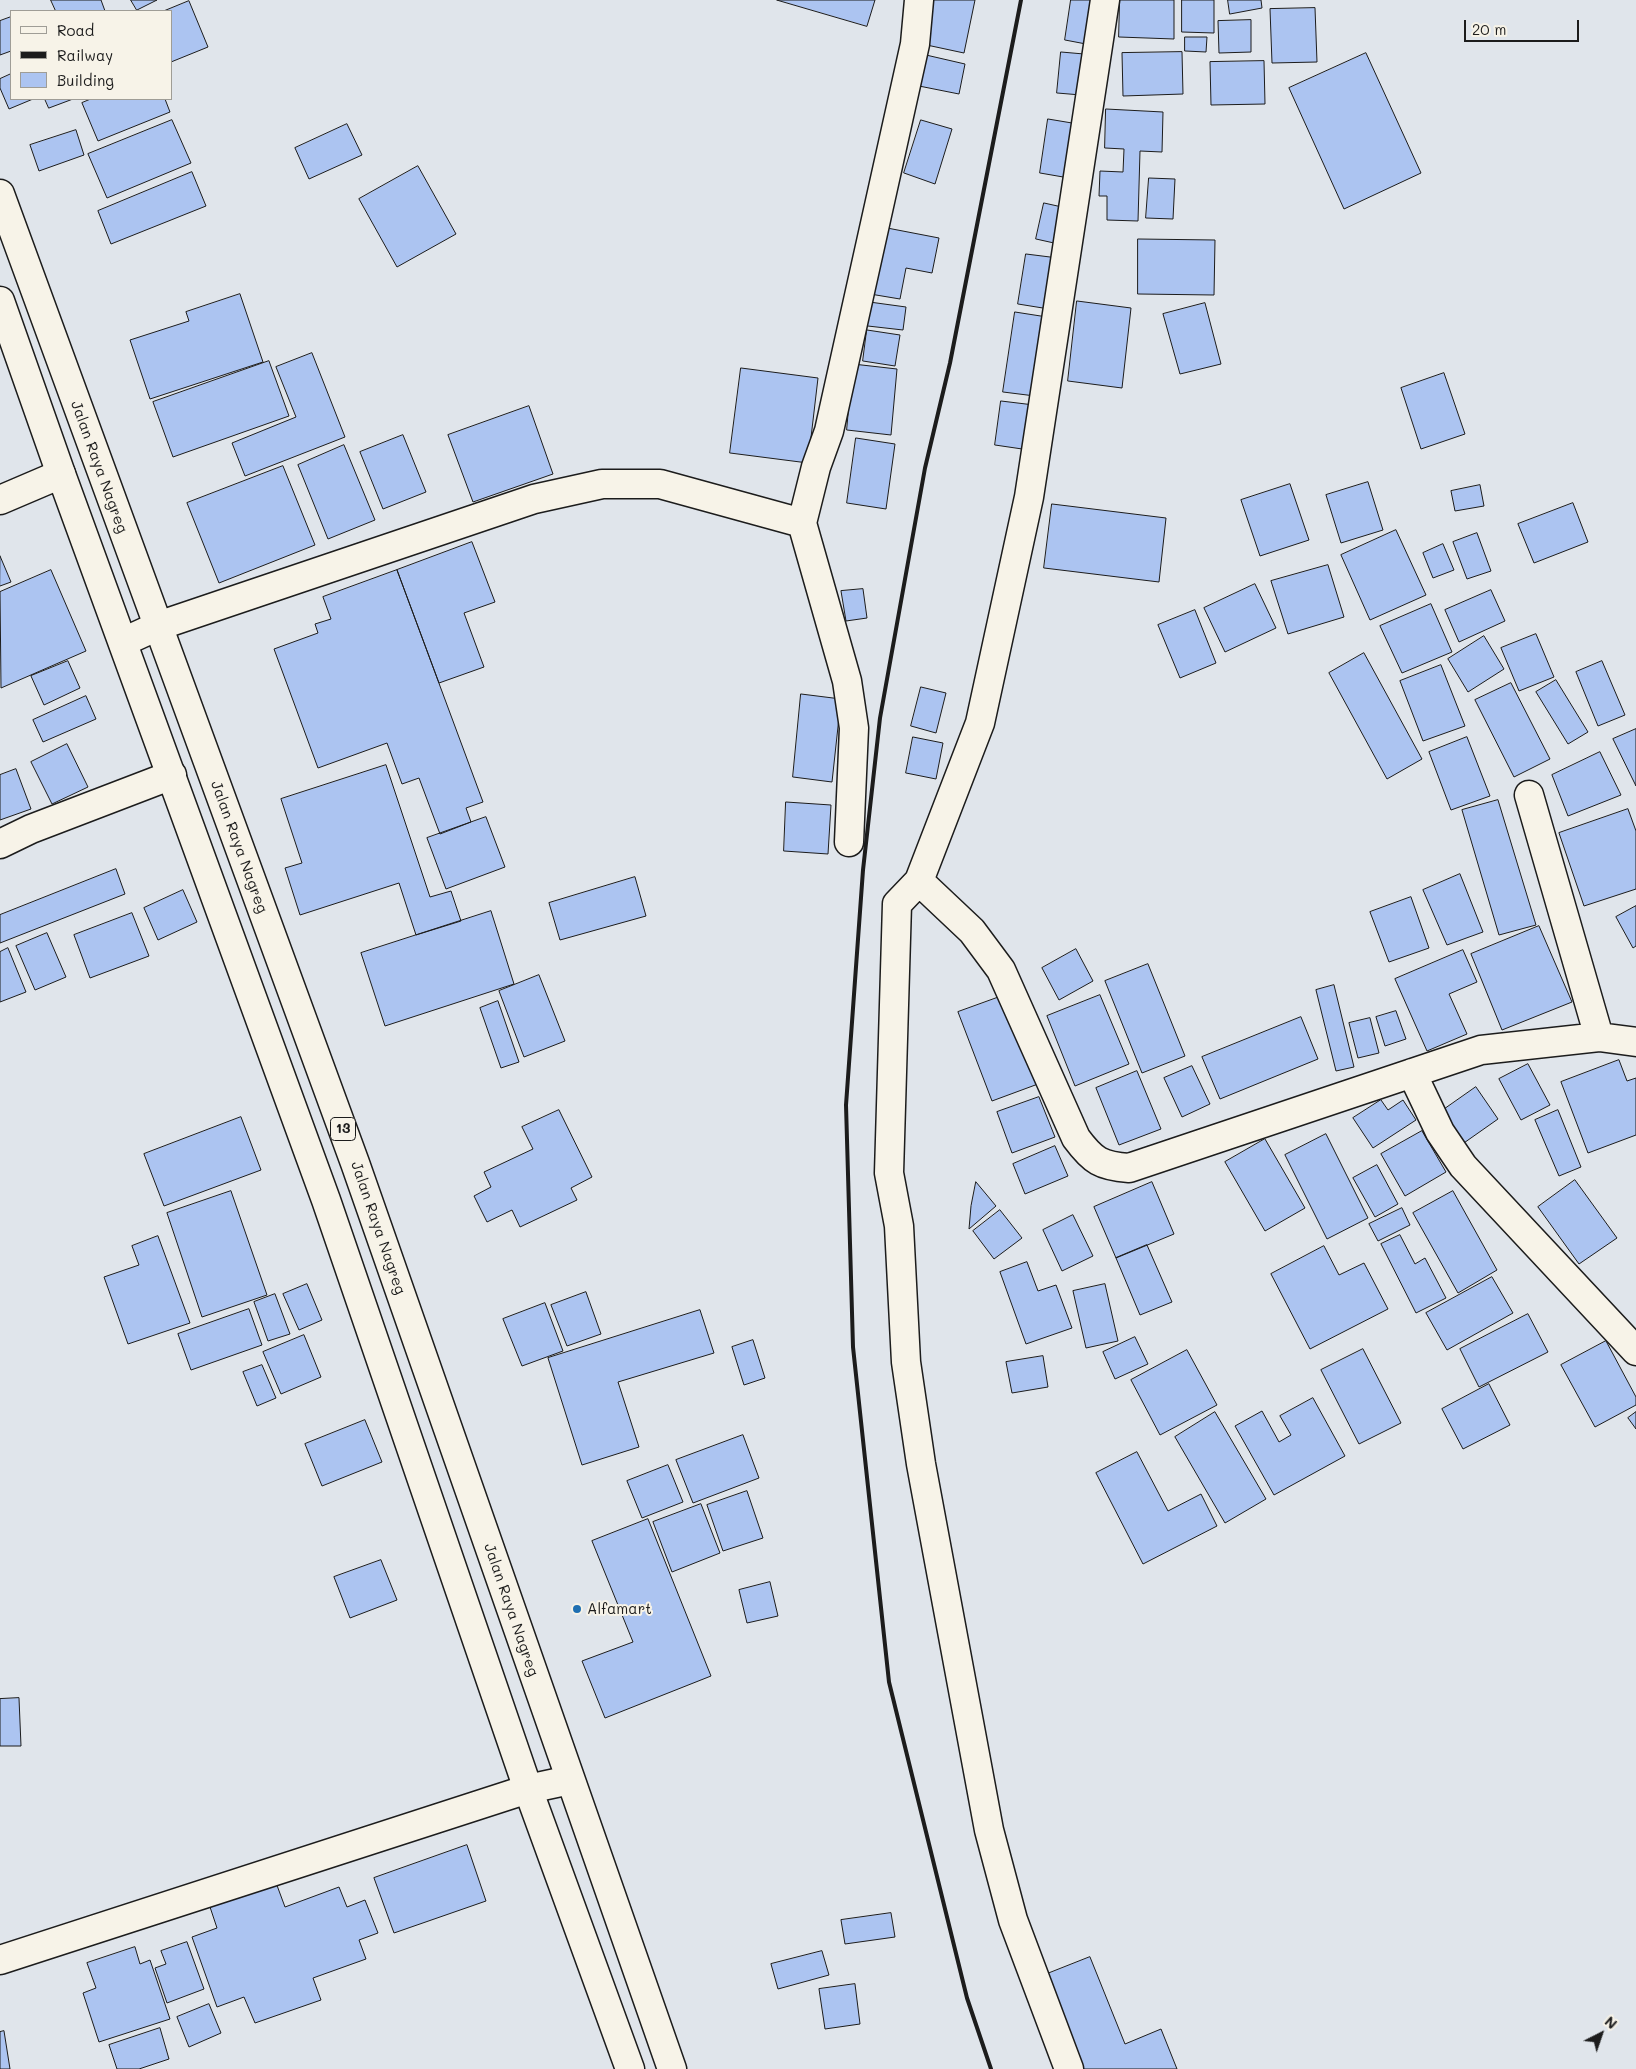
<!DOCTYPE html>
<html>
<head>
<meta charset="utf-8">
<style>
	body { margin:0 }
	#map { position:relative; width:1636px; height:2069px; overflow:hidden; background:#e0e5eb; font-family:Mali,sans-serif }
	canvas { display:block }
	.legend { position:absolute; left:10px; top:10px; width:162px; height:90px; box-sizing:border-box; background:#f7f3e8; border:1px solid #9f9d96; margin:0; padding:6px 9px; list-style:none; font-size:15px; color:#1c1c1c }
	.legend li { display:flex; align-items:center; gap:10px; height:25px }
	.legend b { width:25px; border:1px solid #9f9d96 }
	.north { position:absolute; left:1576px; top:2009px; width:50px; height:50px; -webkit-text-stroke:4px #f7f3e8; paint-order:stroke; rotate:41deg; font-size:14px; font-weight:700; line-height:20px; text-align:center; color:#1c1c1c }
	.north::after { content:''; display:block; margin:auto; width:18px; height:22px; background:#1c1c1c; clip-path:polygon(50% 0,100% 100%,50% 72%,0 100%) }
	.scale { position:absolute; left:1464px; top:20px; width:115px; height:22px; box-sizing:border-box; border:2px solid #1c1c1c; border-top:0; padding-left:6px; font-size:15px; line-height:18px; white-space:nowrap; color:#1c1c1c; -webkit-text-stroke:4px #f7f3e8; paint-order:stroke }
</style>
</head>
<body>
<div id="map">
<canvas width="1636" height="2069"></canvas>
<ul class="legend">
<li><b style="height:6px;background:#f7f3e8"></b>Road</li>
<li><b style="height:6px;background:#1c1c1c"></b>Railway</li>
<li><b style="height:14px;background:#acc4f1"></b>Building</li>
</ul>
<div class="north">N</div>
<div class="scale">20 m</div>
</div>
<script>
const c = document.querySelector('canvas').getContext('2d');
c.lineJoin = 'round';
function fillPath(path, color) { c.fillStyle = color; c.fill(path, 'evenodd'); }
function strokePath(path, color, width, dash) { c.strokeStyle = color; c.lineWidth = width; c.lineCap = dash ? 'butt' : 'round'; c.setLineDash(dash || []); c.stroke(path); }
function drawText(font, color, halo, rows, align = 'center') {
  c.font = font + ' Mali,sans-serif'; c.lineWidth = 4; c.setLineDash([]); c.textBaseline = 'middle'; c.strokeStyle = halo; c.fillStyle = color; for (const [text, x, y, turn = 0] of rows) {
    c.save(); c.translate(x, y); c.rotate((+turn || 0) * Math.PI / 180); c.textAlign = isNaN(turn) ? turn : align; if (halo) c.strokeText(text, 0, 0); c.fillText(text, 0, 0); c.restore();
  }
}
const building = new Path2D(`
	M51,0H101L105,11H56Z
	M131,0H157L137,10Z
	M777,0H875L867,26Z
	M931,0H975L964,53L922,44Z
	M1071,0H1094L1086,44L1065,40Z
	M1120,0H1174V39L1119,37Z
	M1182,0H1214V33L1182,32Z
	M1228,0H1261L1262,8L1230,14Z
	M189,1L208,47L171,62V11H164Z
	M1315,8L1317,62L1272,63L1270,9Z
	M11,17V51L0,55V21Z
	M1251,20V52L1219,53L1218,21Z
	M1185,37H1207L1206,52L1185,51Z
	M1061,52L1084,54L1081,95L1057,93Z
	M1182,52L1183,94L1123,96L1122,53Z
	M1366,53L1421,173L1344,209L1289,88Z
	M926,55L965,64L959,94L919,86Z
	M1264,61L1265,104L1211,105L1210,62Z
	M11,74V99H33L9,109L0,88V79Z
	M45,99H73L49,108Z
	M91,99H165L170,112L98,141L82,103Z
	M1106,109L1163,112L1162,152L1140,151L1138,221L1107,220V196H1099L1100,171L1123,172L1124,149L1105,148Z
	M1048,119L1078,124L1069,178L1040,173Z
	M172,120L191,163L107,198L88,154Z
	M921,120L952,129L935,184L904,173Z
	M347,124L362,155L309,179L295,148Z
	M76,130L84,155L39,171L30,145Z
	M418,166L456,234L397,267L359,199Z
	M192,172L206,206L111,244L98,211Z
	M1149,178L1175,179L1173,219L1146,218Z
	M1044,203L1062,207L1054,243L1036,239Z
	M882,227L939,238L932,273L906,268L900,299L870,294Z
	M1138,239L1215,240L1214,295L1138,294Z
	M1026,254L1058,258L1049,309L1018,304Z
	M240,294L263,362L150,399L130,340L189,321L186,312Z
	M862,301L906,307L903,330L859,325Z
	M1077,301L1131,308L1122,388L1068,381Z
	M1205,303L1221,364L1180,374L1163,314Z
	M1015,312L1047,317L1035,396L1003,392Z
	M867,330L900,335L895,366L863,361Z
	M312,353L345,437L245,476L232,443L296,417L276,367Z
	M269,361L289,416L173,457L153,402Z
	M853,364L897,369L891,435L847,430Z
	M741,368L818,378L808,463L730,453Z
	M1444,373L1465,434L1421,449L1401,388Z
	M1001,401L1034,405L1029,450L995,445Z
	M529,406L553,474L473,502L448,435Z
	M403,435L426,492L383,509L360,452Z
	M856,438L895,444L886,509L847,503Z
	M344,445L375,520L328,539L298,465Z
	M283,466L315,545L219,583L187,503Z
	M1368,482L1383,530L1341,543L1326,495Z
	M1290,484L1309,540L1260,556L1241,500Z
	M1480,485L1484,506L1455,511L1451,491Z
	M1573,503L1588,542L1534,563L1518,524Z
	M1052,504L1166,518L1159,582L1044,568Z
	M1396,530L1426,595L1370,620L1341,555Z
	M1477,533L1491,571L1467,579L1453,542Z
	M472,542L495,602L464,613L484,667L439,683L397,570Z
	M1443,544L1454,570L1433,578L1423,553Z
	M0,556L11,582L0,586Z
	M1328,565L1344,617L1288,634L1271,581Z
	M51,570L86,651L1,688L0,592Z
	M397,570L483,802L466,808L471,822L440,834L419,778L402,784L387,743L318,768L274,649L318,633L315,624L331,619L323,597Z
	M1255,584L1276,628L1225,652L1204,608Z
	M863,589L867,618L846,621L841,591Z
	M1491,590L1505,621L1459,642L1445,610Z
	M1431,604L1452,652L1402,673L1380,626Z
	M1195,610L1216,663L1180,678L1158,625Z
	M1536,634L1554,677L1519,691L1501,648Z
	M1484,636L1504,669L1468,692L1448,659Z
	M1364,653L1422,759L1387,779L1329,673Z
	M68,661L80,688L44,705L31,676Z
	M1602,661L1625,715L1598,726L1576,672Z
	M1441,665L1465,726L1423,741L1400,681Z
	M1556,680L1588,732L1568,744L1536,692Z
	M1511,683L1550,759L1514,777L1475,700Z
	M921,687L946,693L936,733L911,726Z
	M801,694L841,699L832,782L793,777Z
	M86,696L96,719L43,742L33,720Z
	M1636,729V786L1613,739Z
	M913,737L943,743L936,779L906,773Z
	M1467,737L1490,796L1451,810L1429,752Z
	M67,744L88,787L52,804L31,762Z
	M1600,752L1621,795L1568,816L1552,775Z
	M386,765L430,897L451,891L461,921L416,935L399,883L300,915L285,868L302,863L281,799Z
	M16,769L31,809L0,820V775Z
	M1498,800L1536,925L1499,935L1462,810Z
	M786,802L831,805L828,854L784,851Z
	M1628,809L1636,831V889L1584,906L1559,833Z
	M486,817L505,867L446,889L427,838Z
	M116,869L125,894L0,943V915Z
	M1460,874L1483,932L1447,945L1423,890Z
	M635,877L646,916L560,940L549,903Z
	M183,890L197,922L158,940L144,908Z
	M1411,897L1429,948L1389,962L1370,912Z
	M1636,906V946L1633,948L1616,917Z
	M491,911L514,984L385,1026L361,953Z
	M132,913L149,956L90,978L74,935Z
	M1539,926L1572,1002L1502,1030L1471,954Z
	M47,933L66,977L35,990L16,946Z
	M8,948L26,992L0,1002V952Z
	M1076,949L1093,981L1059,1000L1042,968Z
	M1463,950L1477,982L1449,994L1467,1034L1427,1051L1395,979Z
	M1148,964L1185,1056L1142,1073L1105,981Z
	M539,975L565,1041L524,1057L499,991Z
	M1334,985L1354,1067L1336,1071L1316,990Z
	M1005,995L1038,1084L992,1101L958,1012Z
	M1100,995L1129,1064L1075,1086L1047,1016Z
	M498,1001L519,1062L501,1068L480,1008Z
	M1396,1011L1406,1039L1385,1046L1376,1017Z
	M1301,1017L1318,1059L1220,1099L1202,1057Z
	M1370,1018L1379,1053L1358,1058L1349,1023Z
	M1619,1060L1627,1081L1636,1078V1135L1588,1153L1561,1082Z
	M1528,1064L1550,1105L1521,1120L1499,1079Z
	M1192,1066L1210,1104L1182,1117L1164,1078Z
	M1137,1071L1161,1129L1119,1145L1096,1088Z
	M1476,1087L1498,1119L1461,1145L1439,1113Z
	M1039,1097L1055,1137L1012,1153L997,1112Z
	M1381,1100L1388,1110L1403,1100L1416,1120L1373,1148L1353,1118Z
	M559,1110L592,1177L571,1188L577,1200L520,1227L512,1210L487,1222L474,1196L491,1187L484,1172L533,1149L522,1127Z
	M1558,1110L1581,1167L1559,1176L1535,1120Z
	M241,1117L261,1170L164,1206L144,1154Z
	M1422,1131L1446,1172L1405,1196L1381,1154Z
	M1326,1134L1368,1218L1327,1239L1285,1155Z
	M1265,1139L1305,1208L1265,1231L1225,1162Z
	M1055,1146L1068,1176L1025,1194L1013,1164Z
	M1377,1165L1398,1204L1375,1217L1353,1178Z
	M1575,1180L1617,1238L1579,1264L1538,1207Z
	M976,1182L996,1206L969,1229L971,1206Z
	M1152,1182L1174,1234L1116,1258L1094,1207Z
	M231,1191L267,1295L202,1317L167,1213Z
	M1453,1191L1497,1270L1458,1293L1413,1213Z
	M1402,1208L1410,1225L1378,1241L1369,1224Z
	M1000,1210L1022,1238L994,1259L973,1231Z
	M1073,1215L1093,1256L1062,1271L1043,1230Z
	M1400,1235L1415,1264L1425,1258L1446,1298L1416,1313L1381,1244Z
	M158,1236L190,1323L128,1344L104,1277L139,1265L132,1246Z
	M1147,1245L1172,1302L1140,1315L1116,1258Z
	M1324,1246L1339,1275L1364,1263L1388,1309L1310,1349L1271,1274Z
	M1027,1262L1038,1291L1056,1285L1072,1328L1026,1344L1000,1272Z
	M1492,1277L1513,1313L1447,1350L1426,1313Z
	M307,1284L322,1320L299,1330L283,1294Z
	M1105,1284L1118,1341L1086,1348L1073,1291Z
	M586,1292L601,1334L567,1346L551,1305Z
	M275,1294L290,1334L268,1341L254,1302Z
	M545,1303L563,1351L522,1366L503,1319Z
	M249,1309L262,1345L191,1370L178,1334Z
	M700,1310L714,1353L618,1382L639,1447L582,1465L548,1358Z
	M1528,1314L1548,1352L1479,1387L1460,1349Z
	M304,1335L321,1377L281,1394L263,1352Z
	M1135,1337L1148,1364L1115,1379L1103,1352Z
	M753,1340L765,1378L744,1385L732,1347Z
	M1606,1341L1636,1397V1405L1595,1427L1561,1365Z
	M1363,1349L1401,1423L1359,1444L1321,1370Z
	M1187,1350L1217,1405L1160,1435L1131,1380Z
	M1043,1356L1048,1387L1012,1393L1006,1362Z
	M262,1365L276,1398L257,1406L243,1372Z
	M1489,1384L1510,1425L1463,1449L1442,1409Z
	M1313,1398L1345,1456L1274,1495L1235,1426L1262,1411L1279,1442L1291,1435L1280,1416Z
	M1215,1412L1266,1499L1225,1523L1175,1437Z
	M1636,1412V1429L1628,1418Z
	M365,1420L382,1462L322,1486L305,1444Z
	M743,1435L759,1478L693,1503L676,1460Z
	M1137,1452L1168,1511L1201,1494L1217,1526L1143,1564L1096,1473Z
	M668,1465L683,1502L642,1518L627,1481Z
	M747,1491L763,1538L723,1551L707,1505Z
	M701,1504L720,1553L672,1572L653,1522Z
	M648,1519L711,1676L605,1718L582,1661L633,1642L592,1541Z
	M381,1560L397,1600L350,1618L334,1577Z
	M770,1582L778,1616L747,1623L739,1590Z
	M19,1698L21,1746H0V1699Z
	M467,1845L486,1901L394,1933L374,1878Z
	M275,1880L285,1907L339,1887L347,1907L365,1900L378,1933L359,1940L366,1959L313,1978L321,2000L255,2023L244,1997L217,2007L192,1937L217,1928L209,1904Z
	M891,1913L895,1937L845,1944L841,1920Z
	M187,1942L204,1989L167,2003L155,1968L166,1964L161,1951Z
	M135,1947L140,1964L150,1960L170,2019L99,2042L83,1993L96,1988L87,1963Z
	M822,1951L829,1975L778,1989L771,1964Z
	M1090,1957L1125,2044L1161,2029L1177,2069H1079L1042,1976Z
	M855,1984L860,2024L825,2029L819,1989Z
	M209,2004L221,2033L189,2047L177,2017Z
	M160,2028L169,2059L139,2069H117L109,2045Z
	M4,2031L10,2069H0V2032Z`);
const minor = new Path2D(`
	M0,500L61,474
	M123,642L158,626L534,499L602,484H660L802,523
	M1529,795L1599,1037
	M849,842L854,728L847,681L802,523L816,467L829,431L915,44L919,0
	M0,844L31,829L172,775
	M919,881L972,931L1001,970L1076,1138C1093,1161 1101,1166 1129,1168L1481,1050L1599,1037L1636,1042
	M1412,1073L1440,1132L1463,1166L1636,1351
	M0,1960L528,1789L570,1780
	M1069,2069L1013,1920L989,1830L921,1464L906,1362L899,1226L889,1173L897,904L919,881L980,723L1029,497L1105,0`);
const highway = new Path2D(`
	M0,194L355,1163L672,2069
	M0,301L61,474L326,1200L528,1789L630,2069`);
const rail = new Path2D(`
	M991,2069L967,1998L889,1682L853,1347L846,1105L863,870L880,718L925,468L950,363L1021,0`);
const markers = [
	[577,1609,5,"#1f6fb2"]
];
const shields = [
	[343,1129,25]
];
const shieldNames = [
	["13",343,1129]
];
const streetNames = [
	["Jalan Raya Nagreg",99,467,70],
	["Jalan Raya Nagreg",239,847,70],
	["Jalan Raya Nagreg",378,1228,71],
	["Jalan Raya Nagreg",511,1610,71]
];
const poiNames = [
	["Alfamart",587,1609]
];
fillPath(building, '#acc4f1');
strokePath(building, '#1c1c1c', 1);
strokePath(minor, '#1c1c1c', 31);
strokePath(highway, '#1c1c1c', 31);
strokePath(minor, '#f7f3e8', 28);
strokePath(highway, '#f7f3e8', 28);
strokePath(rail, '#1c1c1c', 4);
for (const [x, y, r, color] of markers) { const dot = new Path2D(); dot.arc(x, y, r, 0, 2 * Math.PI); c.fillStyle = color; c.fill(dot); strokePath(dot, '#f7f3e8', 2); }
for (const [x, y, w] of shields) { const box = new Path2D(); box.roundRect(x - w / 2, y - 11.5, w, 23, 4); c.fillStyle = '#f7f3e8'; c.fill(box); strokePath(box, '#1c1c1c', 1); }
drawText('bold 14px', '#1c1c1c', null, shieldNames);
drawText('15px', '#1c1c1c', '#f7f3e8', streetNames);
drawText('15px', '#1c1c1c', '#f7f3e8', poiNames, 'left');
</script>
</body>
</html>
